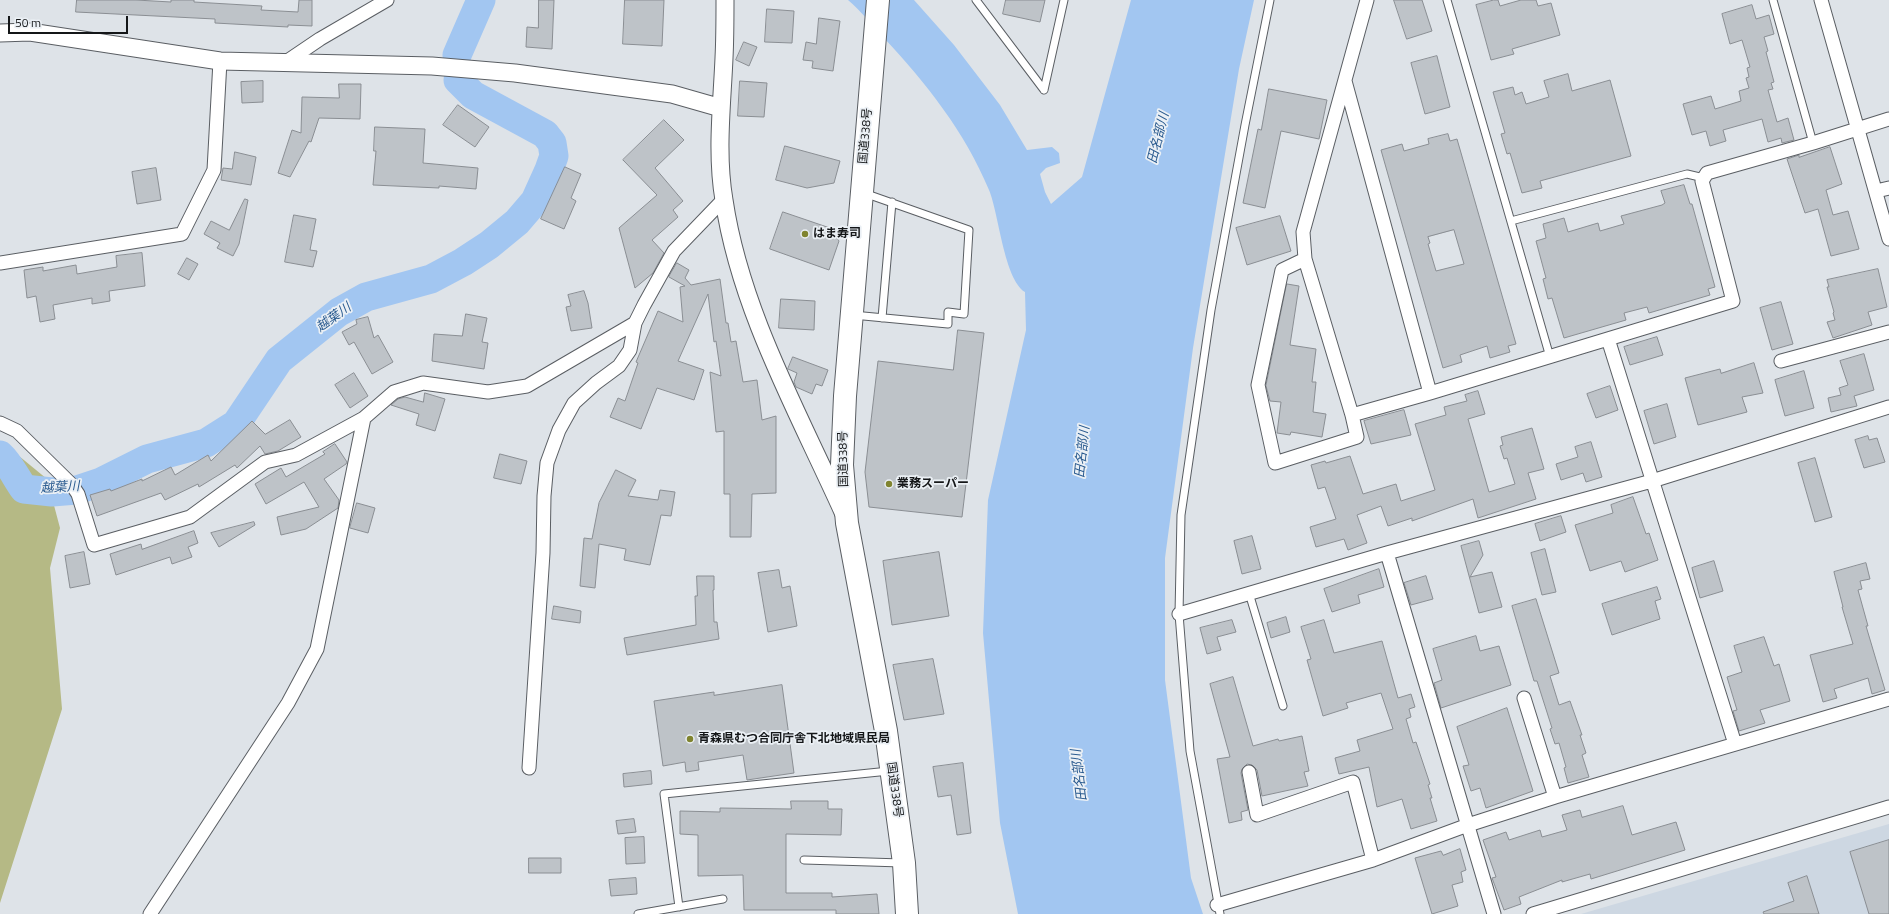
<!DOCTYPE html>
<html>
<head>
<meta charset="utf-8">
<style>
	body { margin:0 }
	#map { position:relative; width:1889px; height:914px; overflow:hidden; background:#dee3e8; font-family:"Titillium Web",sans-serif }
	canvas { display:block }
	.scale { position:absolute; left:8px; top:16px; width:120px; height:18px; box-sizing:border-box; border:2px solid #141618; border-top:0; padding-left:5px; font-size:12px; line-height:14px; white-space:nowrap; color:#141618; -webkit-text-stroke:3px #ebf0f5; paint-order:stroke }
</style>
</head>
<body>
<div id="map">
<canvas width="1889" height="914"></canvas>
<div class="scale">50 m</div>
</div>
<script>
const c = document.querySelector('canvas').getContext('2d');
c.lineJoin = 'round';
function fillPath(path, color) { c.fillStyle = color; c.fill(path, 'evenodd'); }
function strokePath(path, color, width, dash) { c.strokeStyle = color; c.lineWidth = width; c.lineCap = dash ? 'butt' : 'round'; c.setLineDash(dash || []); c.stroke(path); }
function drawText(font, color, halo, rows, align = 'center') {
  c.font = font + ' "Titillium Web","Noto Sans JP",sans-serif'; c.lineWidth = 3.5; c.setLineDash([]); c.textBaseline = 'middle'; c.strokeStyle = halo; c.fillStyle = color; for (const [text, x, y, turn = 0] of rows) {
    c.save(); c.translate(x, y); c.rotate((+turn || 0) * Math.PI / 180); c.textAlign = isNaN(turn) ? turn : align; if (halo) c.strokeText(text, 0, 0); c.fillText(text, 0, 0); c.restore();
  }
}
const built = new Path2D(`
	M1889,824V914H1581Z`);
const green = new Path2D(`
	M8,447L47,479L60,528L50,568L62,709L0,903V448Z`);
const water = new Path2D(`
	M848,0H914L954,45L1000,105L1027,150L1052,147L1059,153L1060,163L1046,168L1040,174L1045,192L1051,204L1082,177L1131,0H1254L1239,69L1193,348L1165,558V680L1191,878L1203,914H1018L1000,823L983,633L988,500L1026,330L1025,292C1004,279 999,214 989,190C965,132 926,83 884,38C872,25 861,11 848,0Z`);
const river = new Path2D(`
	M457,55L481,0
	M0,455C10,464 16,478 24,489L52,492L77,490L101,482L147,459L206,443L236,424L279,360L339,312L366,297L431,279L463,262L489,245L517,222L535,201L549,170L554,156L552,143L545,134L473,95L458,80`);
const building = new Path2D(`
	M77,0H136L171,2V0H194V2L262,6L261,10L298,12L299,0H312V26L288,25V27L215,23V19L76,12Z
	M539,0H554L552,49L526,47L527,27L538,28Z
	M625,0H664L662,46L623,44Z
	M1006,0H1045L1040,22L1003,14Z
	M1394,0H1422L1432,31L1407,39Z
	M1494,0H1498L1500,6L1521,0H1536L1538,6L1551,3L1560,35L1512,49L1514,54L1491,60L1476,5Z
	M1752,5L1756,19L1769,15L1774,34L1764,37L1768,51L1766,52L1774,82L1771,83L1773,89L1768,90L1777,122L1788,118L1794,140L1782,143L1781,138L1768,142L1762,119L1723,130L1726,141L1710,146L1706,131L1692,135L1683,104L1711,96L1715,109L1741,101L1739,91L1749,88L1746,78L1749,77L1747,68L1750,67L1742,40L1730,44L1722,14Z
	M767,9L794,11L792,43L765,42Z
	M819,18L840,21L833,71L812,68L813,61L803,60L806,42L816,44Z
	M744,42L757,47L749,66L736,60Z
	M1437,56L1450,107L1425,114L1411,63Z
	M1568,74L1572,91L1610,80L1631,156L1540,181L1542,188L1522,193L1510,153L1507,154L1501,134L1505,133L1493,92L1513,87L1515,95L1522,92L1526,104L1549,97L1544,81Z
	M263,81V102L242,103L241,82Z
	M740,81L767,83L764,117L738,116Z
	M339,84H361L360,119L319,118L311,142L309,141L290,177L278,173L292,130L301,133L302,97L339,98Z
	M1269,89L1327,100L1319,139L1281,131L1265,208L1243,203L1258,129L1261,130Z
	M458,105L489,127L475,147L443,125Z
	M664,120L684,140L655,168L683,201L673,210L678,217L652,240L664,253L653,273L635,288L619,228L657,195L623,160Z
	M375,127L425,129L423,163L478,168L476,189L439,186V188L373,185L376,151H374Z
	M1448,134L1450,141L1457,139L1516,344L1508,346L1510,352L1490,358L1487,346L1460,355L1462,362L1443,368L1381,150L1402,144L1404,151L1429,144L1428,139ZM1454,230L1464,264L1436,271L1428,244L1430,243L1428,237Z
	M785,146L840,161L834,183L807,188L776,180Z
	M1830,147L1842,184L1826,190L1833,215L1848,211L1859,249L1831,256L1818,209L1805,213L1787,159L1799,155V157Z
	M235,152L256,157L251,185L221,180L223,168L232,169Z
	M565,167L581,174L571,198L576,201L564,229L541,219Z
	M156,168L161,200L137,204L132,172Z
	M1684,185L1690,204H1692L1715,287L1708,289L1710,295L1649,313L1647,307L1624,313L1626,320L1564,338L1552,298L1548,299L1543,279L1546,278L1536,241L1546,238L1543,224L1564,218L1568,232L1598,223L1600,231L1624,224L1621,216L1662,205L1665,203L1661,191Z
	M245,199L248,200L239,244L233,256L217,248L220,243L204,234L211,221L229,230Z
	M783,212L830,228L839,241L829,270L770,249Z
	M294,215L316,219L310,250L317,251L313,267L285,262Z
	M1280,216L1291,251L1247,265L1236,228Z
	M142,253L145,286L109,291L110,301L92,304V298L53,305L55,319L40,322L36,296L27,298L24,270L43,267V271L76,265L77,274L117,267L116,256Z
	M187,258L198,264L189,280L178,274Z
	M677,263L689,270L685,278L691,285L720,279L726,323H728L731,342L736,341L743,382L757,380L762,420L776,416V493L752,494L751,537H730V494H724V431L716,432L710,372L721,376L716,341L714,342L708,294L678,361L704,370L694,400L657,388L641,429L610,417L618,398L625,401L638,363L636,362L658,311L683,322L680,287L685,286L669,277Z
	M1878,269L1887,307L1868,312L1872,325L1833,338L1827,322L1835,320L1833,313L1834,312L1827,287H1829L1827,280Z
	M1287,284L1299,286L1290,345L1316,349L1312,382H1316L1313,412L1326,414L1322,437L1291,432L1290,435L1277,433L1281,402L1270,401L1266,386Z
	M584,291L588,303L592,328L571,331L566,307L571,306L568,295Z
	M781,299L815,301L814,330L779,328Z
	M1781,302L1793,344L1772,350L1760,308Z
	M466,314L487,318L482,342L488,343L484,369L432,361L434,334L462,336Z
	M368,317L374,338L378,335L393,362L372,374L354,342L349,345L342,332L357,324L356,320Z
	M958,330L984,333L962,517L869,507L865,472L878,361L953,370Z
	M1657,337L1663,355L1630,365L1624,347Z
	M1864,354L1874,390L1854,396L1857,406L1831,412L1828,398L1841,395L1839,388L1848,385L1840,361Z
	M793,357L828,370L822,386L816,384L812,394L796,387L794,382L797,373L788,369Z
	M1754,363L1763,393L1742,397L1747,412L1698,425L1685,378L1720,369L1721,373Z
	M1804,371L1814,408L1785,416L1775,380Z
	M354,373L368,396L350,408L335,385Z
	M1610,386L1618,410L1596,418L1587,394Z
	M1478,391L1485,414L1468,419L1489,492L1515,484L1507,458L1504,459L1500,446L1503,445L1501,437L1532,428L1544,469L1528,473L1536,499L1478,518L1473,499L1412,521V518L1388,526L1381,506L1357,515L1367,543L1348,550L1344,539L1316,547L1310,527L1336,519L1325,487L1318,489L1311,465L1325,461L1326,463L1350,456L1363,494L1396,484L1401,501L1435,490L1415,424L1446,415L1444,407L1467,401L1465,395Z
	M425,393L445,399L435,431L416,425L419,414L391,405L398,399L405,397L423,402Z
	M1667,404L1676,437L1654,444L1644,411Z
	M1404,410L1411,435L1371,444L1364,421Z
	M290,420L301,437L278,451L265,454L260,446L237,468L235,465L199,487L198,484L165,500L161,493L97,516L90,495L110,489L111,491L142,479V481L171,467L175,475L208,455L211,461L252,421L265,434Z
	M1868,436L1869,440L1877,438L1885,462L1864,468L1855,440Z
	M1591,442L1602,477L1586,482L1583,473L1561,480L1556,464L1578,457L1575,447Z
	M335,444L347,462L346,464L324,479L339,500L338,508L306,529L281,535L277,517L319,507L304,482L266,504L255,484L281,468L286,477L325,454L323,452Z
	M500,454L527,461L521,484L494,478Z
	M1815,458L1832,517L1815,522L1798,463Z
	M616,470L636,480L628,496L658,500L660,490L675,492L671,516L661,515L650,565L624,560L626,549L599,544L595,588L580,586L584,538L592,539L599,503Z
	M1633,497L1646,534L1649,533L1658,560L1625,572L1621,561L1590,571L1575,525L1613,513L1611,505Z
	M357,503L375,508L368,533L350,528Z
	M1561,516L1566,532L1540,541L1535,524Z
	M254,522L255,525L219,547L211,533Z
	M194,531L198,543L188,547L192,557L172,564L170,557L116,575L110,554L141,544L142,549Z
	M1252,536L1261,569L1242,574L1234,541Z
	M1479,541L1483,555L1470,577L1492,572L1502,607L1479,613L1461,546Z
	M1545,549L1556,592L1542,595L1531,553Z
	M84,552L90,584L70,588L65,556Z
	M939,552L949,616L892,625L883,561Z
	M1714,561L1723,591L1700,598L1692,568Z
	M1866,563L1870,579L1860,581L1862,589L1858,590L1868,626H1866L1885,690L1872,694L1868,678L1834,689L1837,698L1823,702L1810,655L1853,644L1842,607H1843L1834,572Z
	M1379,569L1384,587L1358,595L1360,603L1332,612L1324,589Z
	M779,570L782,588L790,586L797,626L768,632L758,573Z
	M697,576H714V590H713L714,622H717L719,639L627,655L624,638L696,625L695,596H697Z
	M1426,576L1433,599L1411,605L1404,583Z
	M1657,587L1661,599L1655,601L1660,619L1612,635L1602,604Z
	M1536,599L1559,673L1550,676L1559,705L1570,701L1582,735H1580L1586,753L1582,755L1589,777L1568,783L1564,768L1566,767L1559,743L1555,744L1550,729L1552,728L1537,681H1534L1512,606Z
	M554,606L581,611L580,623L552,619Z
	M1286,617L1290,632L1271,638L1267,623Z
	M1232,620L1236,632L1217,637L1221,650L1207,654L1200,628Z
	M1324,620L1334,653L1382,641L1398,698L1411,694L1415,707L1409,709L1411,717L1406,719L1413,743L1416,742L1430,784L1428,785L1432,798H1430L1437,821L1411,829L1402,799L1377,807L1369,767L1339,774L1335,758L1360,751L1357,740L1393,729L1381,693L1346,703L1348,708L1323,716L1307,660L1311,659L1301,627Z
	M1476,636L1480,651L1499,646L1511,685L1441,708L1434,683L1442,680L1433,649Z
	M1764,637L1774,666L1779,664L1790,701L1760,710L1765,723L1739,731L1733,711L1737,710L1727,677L1742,672L1734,646Z
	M933,659L944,714L904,720L893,665Z
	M1233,677L1253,746L1278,739L1279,741L1302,736L1309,771L1304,772L1308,786L1262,796L1257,770L1252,765L1247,764L1242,769L1241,773L1248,810L1241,812L1242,820L1229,823L1217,759L1230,757L1210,684Z
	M782,685L794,773L747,780L743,755L698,762L699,770L686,772L685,762L663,766L654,701L714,692V695Z
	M1507,708L1533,791L1486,808L1480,788L1471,791L1463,766L1469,765L1457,727Z
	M963,763L971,833L957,835L951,795L938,797L933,767Z
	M651,771L652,784L624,787L623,774Z
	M791,801H828V809H842L841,835L786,834V893H832V897L877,894L879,914H836V910H744L743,875L698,876V835L680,834V811L720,812V808L791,809Z
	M1623,806L1632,835L1676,822L1685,850L1591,879L1590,874L1562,882V880L1519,897L1521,904L1504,910L1492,878L1496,877L1483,840L1506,832L1509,840L1540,830L1542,837L1567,830L1562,815L1580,810L1582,817Z
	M634,819L636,832L618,834L616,821Z
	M644,837L645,863L626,864L625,838Z
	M1889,840V914H1869L1850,852Z
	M1460,849L1466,870L1461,872L1463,882L1452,885L1458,906L1432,914L1415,858L1441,851L1443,855Z
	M529,858H561V873H529Z
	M1807,876L1819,914H1764L1763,912L1794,901L1788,883Z
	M636,878L637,894L611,896L609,880Z`);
const service = new Path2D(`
	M976,0L1044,90
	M1447,0L1550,357
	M1773,0L1813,143
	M1044,90L1064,0
	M1511,221L1687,174L1704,178
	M853,315L948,324V312L964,314L969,230L864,193
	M882,318L892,202
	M1249,593L1283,706
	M804,860L902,863
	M679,907L664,794L889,771
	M638,914L723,899
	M1220,914L1190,751L1179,614L1181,515L1211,310L1245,125L1270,0`);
const minor = new Path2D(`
	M1367,0L1303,232L1305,259L1352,415L1430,393L1733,301L1702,181L1707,173L1813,143L1889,119
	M1821,0L1889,239
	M286,62L320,39L387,0
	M1345,81L1430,393
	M1876,191L1889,188
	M1305,259L1282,270L1258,385L1275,463L1357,437L1352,415
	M0,263L182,234L214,170L220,61
	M1608,339L1735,744
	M1781,361L1889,332
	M0,423L17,431L72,485L78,494L94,545L190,517L265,462L296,455L364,418
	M1387,553L1494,914
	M1179,614L1387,553L1652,481L1889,407
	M1524,698L1555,797
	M529,768L543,553L544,496L547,463L559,430L574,403L596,383L619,366L630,350L635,323L644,305L674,251L724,199
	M1249,772L1257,815L1353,782L1373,860
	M1217,905L1373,860L1468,825L1555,797L1889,699
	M150,914L288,703L317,649L364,418L394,392L423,383L488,392L527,386L635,323
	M1533,914L1889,807`);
const tertiary = new Path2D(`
	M725,0C725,19 725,38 724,58C722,105 716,153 724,200C740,309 798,412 843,512
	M0,33L30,32L220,61L432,66L515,73L672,94L721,108`);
const trunk = new Path2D(`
	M878,0L845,396L842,465L847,523L886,731L904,863L907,914`);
const markers = [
	[805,234,4,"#80842f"],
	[889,484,4,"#80842f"],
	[690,739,4,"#80842f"]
];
const streetNames = [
	["国道338号",866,136,-85],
	["国道338号",844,459,-91],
	["国道338号",894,790,82]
];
const poiNames = [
	["はま寿司",813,234],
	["業務スーパー",897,484],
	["青森県むつ合同庁舎下北地域県民局",698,739]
];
const waterNames = [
	["田名部川",1159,138,-76],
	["越葉川",334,318,-36],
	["田名部川",1083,452,-84],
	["越葉川",60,488,-3],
	["田名部川",1080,775,-97]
];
fillPath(built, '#cdd7e2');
fillPath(green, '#b5b985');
fillPath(water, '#a2c6f1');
strokePath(river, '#a2c6f1', 29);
fillPath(building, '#bec3c8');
strokePath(building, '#8a8e93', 1);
strokePath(service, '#5a5e63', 9);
strokePath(minor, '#5a5e63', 15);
strokePath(tertiary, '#5a5e63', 19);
strokePath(trunk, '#5a5e63', 24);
strokePath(service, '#fff', 7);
strokePath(minor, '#fff', 13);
strokePath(tertiary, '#fff', 17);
strokePath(trunk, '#fff', 22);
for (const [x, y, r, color] of markers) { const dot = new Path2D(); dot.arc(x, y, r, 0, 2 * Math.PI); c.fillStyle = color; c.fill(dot); strokePath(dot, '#ebf0f5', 1.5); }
drawText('12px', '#141618', '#ebf0f5', streetNames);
drawText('bold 12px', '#141618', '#ebf0f5', poiNames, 'left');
drawText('italic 13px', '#295a8f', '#ebf0f5', waterNames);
</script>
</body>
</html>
